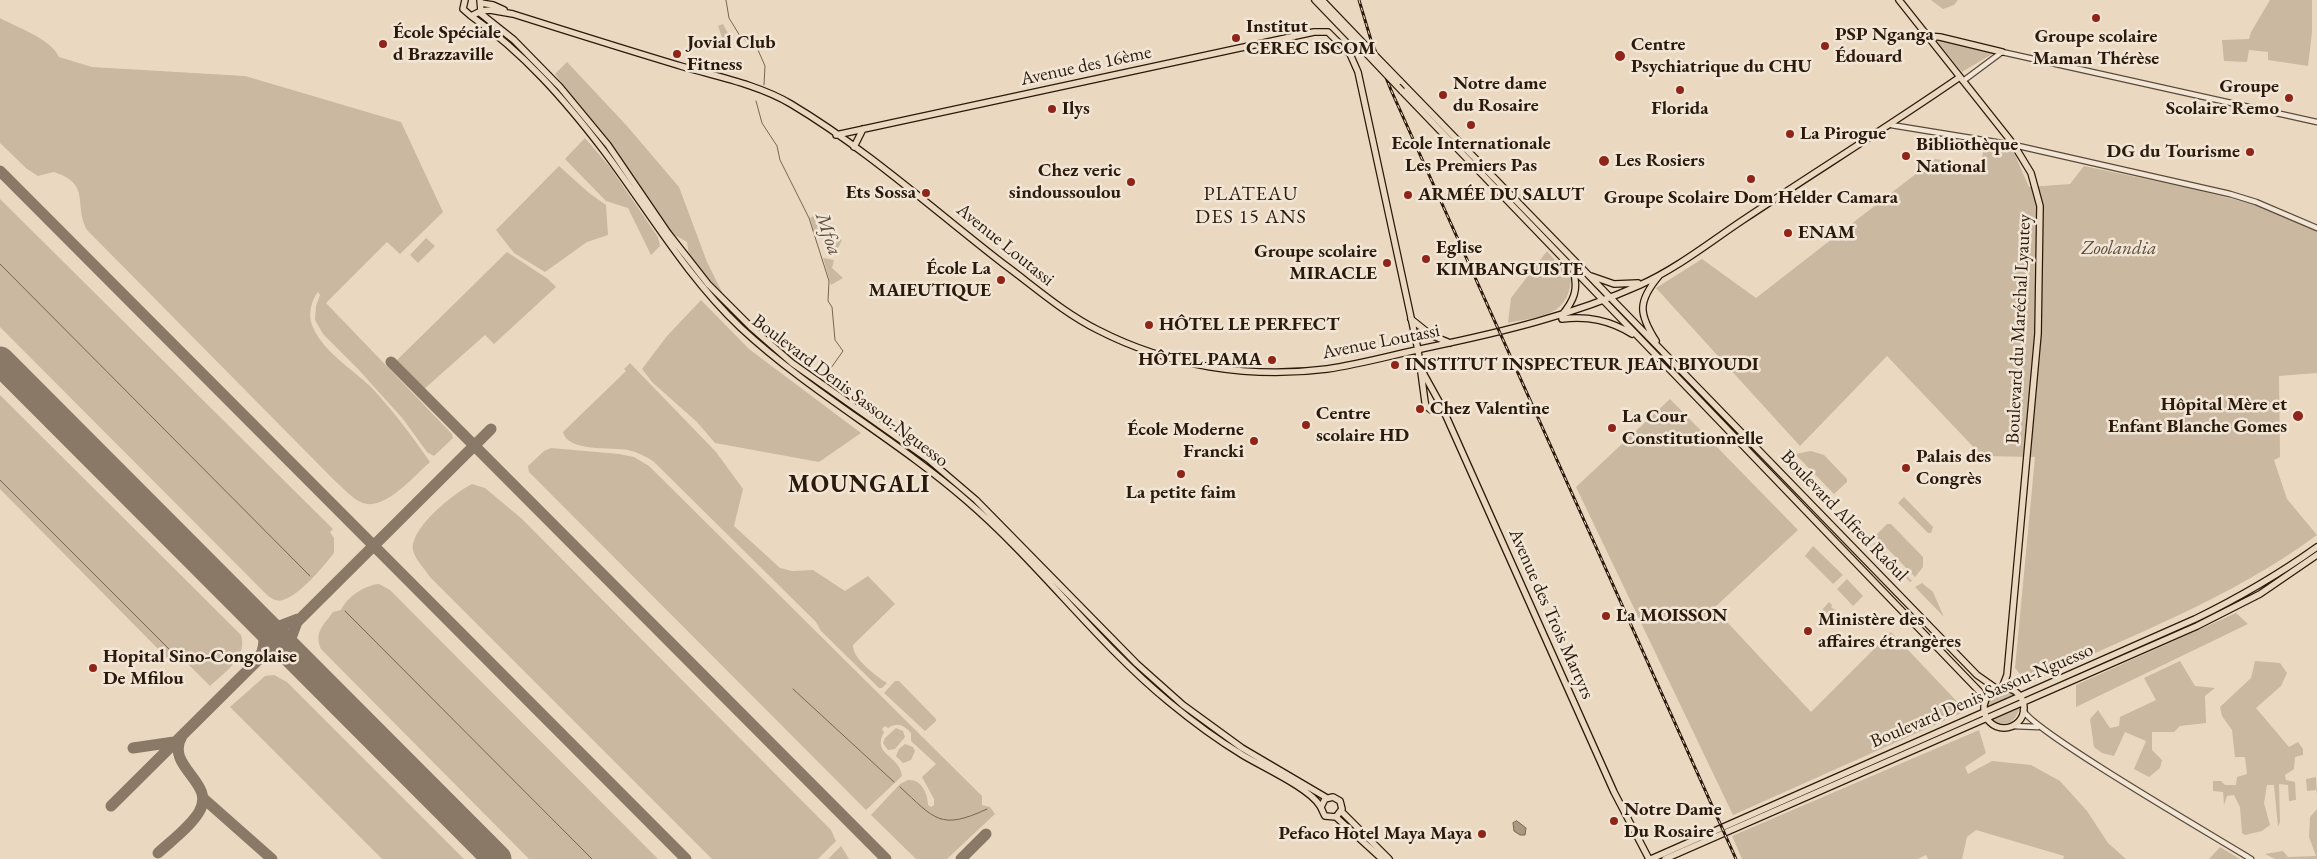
<!DOCTYPE html>
<html>
<head>
<meta charset="utf-8">
<style>
	body { margin:0 }
	canvas { display:block; background:#ead9c0 }
</style>
</head>
<body>
<canvas width="2317" height="859"></canvas>
<script>
const c = document.querySelector('canvas').getContext('2d');
c.lineJoin = 'round';
function fillPath(path, color) { c.fillStyle = color; c.fill(path, 'evenodd'); }
function strokePath(path, color, width, dash) { c.strokeStyle = color; c.lineWidth = width; c.lineCap = dash ? 'butt' : 'round'; c.setLineDash(dash || []); c.stroke(path); }
function drawText(font, color, halo, rows, align = 'center') {
  c.font = font + ' "EB Garamond",serif'; c.lineWidth = 5; c.setLineDash([]); c.textBaseline = 'middle'; c.strokeStyle = halo; c.fillStyle = color; for (const [text, x, y, turn = 0] of rows) {
    c.save(); c.translate(x, y); c.rotate((+turn || 0) * Math.PI / 180); c.textAlign = isNaN(turn) ? turn : align; if (halo) c.strokeText(text, 0, 0); c.fillText(text, 0, 0); c.restore();
  }
}
const green = new Path2D(`
	M1931,0H1958L1954,5L1943,9Z
	M2270,0H2312V32L2308,66L2268,60V52L2249,50L2247,62L2224,61L2222,40L2249,39L2251,32Z
	M0,18C18,28 50,38 59,57L92,67L245,76L401,122L443,212L400,254L387,242L326,303L452,434L453,438L434,456L427,452L403,419L358,369L323,334L315,320L316,306L320,295L318,292C311,301 308,314 312,325C322,351 351,368 370,386C392,409 412,436 430,462C415,475 385,511 363,503C352,499 342,487 333,479L87,230C73,203 92,185 54,172L38,176L27,169L0,143Z
	M723,24L731,39L724,43L718,26Z
	M1938,39L1993,51L1992,54L1962,72L1937,41Z
	M567,62L627,126L679,187L707,262L725,298L689,255L687,242L673,234L555,74Z
	M585,138L610,167L658,237L660,246L651,255L628,208L606,201L565,159Z
	M1985,144L2012,148L2029,187L2070,184L2084,166L2184,187L2253,204L2317,231V373L2279,376L2280,457L2274,460L2287,499L2317,535C2232,598 2130,636 2035,680L2021,675L2015,668L2035,457L1982,456L1887,356L1800,446L1656,288L1702,259L1756,298L1935,159L1980,166Z
	M559,166L589,193L606,205L608,235L587,242L545,272L514,253L496,230Z
	M0,199L333,529L330,532L334,538V553C323,567 300,595 283,600C277,602 273,599 268,596L0,327Z
	M818,213L828,229L842,240L837,250L830,249L826,240L815,237L810,218Z
	M426,238L435,246L418,263L410,255Z
	M1547,251L1571,279C1568,318 1539,316 1508,323L1511,298Z
	M507,252L548,279L556,287L494,344L485,335L423,390L395,362Z
	M823,258L834,260L832,268L843,278L831,285Z
	M701,300L749,349L861,433L819,462L715,443L697,422L653,383L642,369L667,336Z
	M630,363L716,452L743,489L734,526L780,568L792,571L813,570L845,591L868,576L895,604L853,645C852,658 876,676 887,683L882,688H879L821,631L816,622L653,461C645,456 637,452 628,450C612,447 567,452 563,432L626,371L624,369Z
	M0,395L241,635C248,657 225,672 210,686L175,651L167,658L0,489Z
	M1670,399L1798,530L1714,608L1811,712L1891,632L1966,711L1733,815L1576,487Z
	M551,448L619,454L634,457L649,466L982,796V805L990,807L995,814L947,859H916L871,815L900,784L908,780C921,779 928,793 928,805L931,807L934,805V799L922,777L936,764L911,741V733C903,725 898,722 888,728L885,726L882,729L884,732C871,755 900,755 902,776L866,810L529,472L528,466L544,451Z
	M1811,451L1824,455L1847,479V482L1834,494L1795,454Z
	M1792,457L1828,494L1826,496L1790,458Z
	M472,484L485,488L522,519L831,830L836,841L818,859H712L430,577C425,569 415,560 413,550C410,528 454,493 472,484Z
	M1904,497L1933,527L1931,533H1928L1898,503Z
	M1887,524H1891L1923,557V567L1915,577L1875,536Z
	M1875,543L1912,581L1910,582L1873,544Z
	M1813,546L1843,575L1833,584L1805,556Z
	M1847,579L1863,596L1853,606L1837,589Z
	M1922,583L1933,592L1944,617L1915,587Z
	M379,584L390,590L658,859H529L321,649C314,632 323,626 333,612L341,610C347,597 365,585 379,584Z
	M1829,602L1832,605L1831,607L1839,613L1832,620L1831,616L1822,610Z
	M2236,613L2248,624L2076,707V685Z
	M2180,661L2195,686L2215,688L2205,696L2206,723L2180,726L2174,732H2152V750L2162,760L2160,768L2149,777L2134,769L2146,741L2125,732L2114,756L2102,753L2094,747L2090,719L2098,710L2110,728L2119,726L2120,717L2156,700L2144,678Z
	M2255,661L2280,663L2287,673L2281,686L2256,708L2289,747L2298,742L2303,749V755L2295,757L2294,769L2285,775L2286,780L2295,782L2296,800L2289,801L2288,785L2279,784L2280,822L2278,827L2274,785H2267L2264,803L2270,825L2262,831L2245,835L2242,833L2240,807L2234,795L2227,796L2224,805L2223,792L2213,791V781H2221L2225,785H2236L2237,777L2247,774L2245,757H2235L2232,730L2222,716L2220,707L2251,678Z
	M274,675L287,682L464,859H382L230,707L265,676Z
	M895,681H899L936,719V721L925,731L884,693Z
	M1999,691L2008,692L2013,695L1987,708L1990,698Z
	M2019,708C2017,722 2004,729 1992,720Z
	M896,728L903,731L905,737L895,749L888,750L883,743L885,738Z
	M1979,730L1986,753L1965,767L1968,774L1992,761L2031,765L2060,781L2087,811L2108,843L2126,859H2063L2064,856L1976,830L1967,837L1962,859H1928L1926,855L1918,859H1742L1732,836Z
	M905,744L913,747L915,751L911,760L903,763L896,756L899,749Z
	M2316,777L2317,794L2316,790L2307,791L2306,779Z
	M2317,809V859H2275L2265,854L2283,851L2288,857L2316,856L2309,837L2310,817Z
	M841,846L849,859H828Z
	M2220,847L2240,859H2209Z`);
const water = new Path2D(`
	M1517,821L1526,828L1525,835H1520L1514,831L1513,823Z`);
const stream = new Path2D(`
	M726,0L729,18L740,36L758,50L765,66L764,85
	M756,101L762,123L777,146L780,160L809,218L829,281L828,301L832,307L835,340L843,351L826,375
	M0,264L310,576
	M0,480L169,649
	M345,611L592,859
	M793,689L894,782
	M900,787C935,819 940,831 987,809`);
const taxiway = new Path2D(`
	M0,171L686,859
	M391,362L886,859
	M260,621L280,626L298,619
	M296,658L291,638L297,622L491,429
	M258,660C269,653 284,648 296,658
	M133,748L174,742
	M203,798L272,859
	M111,806L258,660C266,647 265,635 260,621
	M158,853C171,841 190,827 199,812C217,782 164,767 182,736
	M961,859L986,834`);
const runway = new Path2D(`
	M0,361L497,859`);
const minor = new Path2D(`
	M1963,81L2002,52L2317,122
	M1891,125L2014,145L2230,194L2256,202L2317,228
	M2023,710C2032,731 2219,839 2251,859
	M2012,726L2038,727`);
const major = new Path2D(`
	M465,0L463,9L471,16L481,11L480,0
	M1315,0L1365,52
	M1322,0L1367,47
	M1899,0L2014,145L2031,173L2040,206L2038,334L2007,675L2002,688
	M481,3L493,5L504,10
	M481,11L490,10L513,14C570,32 627,50 684,67C719,77 759,85 791,104C868,150 935,211 1005,265C1036,288 1064,313 1098,330C1168,366 1249,379 1327,369C1362,364 1396,354 1430,347C1502,332 1573,315 1640,285C1676,269 1710,242 1743,220C1815,172 1889,126 1960,77
	M480,13L514,40L560,87L608,145L668,233L708,284L752,328L792,363L928,459L976,500L1137,664L1183,705L1242,748L1327,798
	M471,16C523,52 565,100 604,151C649,211 686,276 741,328C811,393 896,439 967,501C1039,563 1096,642 1169,702C1192,721 1216,739 1241,754C1260,766 1310,788 1320,806C1322,809 1323,813 1325,816L1336,817L1342,809L1340,801L1333,797L1325,799L1321,807
	M1928,36L1940,37L2002,52
	M1400,81L1977,675L1997,689
	M1402,91L1980,692L1985,702
	M836,135L1314,32H1328L1350,54L1358,72L1418,350L1425,402L1426,406L1431,410L1442,407
	M854,147L863,129
	M1591,276L1614,284L1638,283
	M1561,316C1574,301 1579,289 1573,270
	M1411,319L1431,335L1450,343
	M1562,319C1588,316 1609,320 1632,334
	M1656,341C1639,314 1637,302 1659,276
	M1421,369L1442,407L1614,792L1649,859
	M1984 708a20 20 0 1 1 40 0a20 20 0 1 1-40 0Z
	M1341,811L1389,859
	M1336,817L1382,859
	M1651,859L2195,619C2238,598 2278,575 2317,547
	M1665,859L2197,626L2260,594L2317,555`);
const rail = new Path2D(`
	M1359,0L1371,40L1391,90L1736,859`);
const majorBridge = new Path2D(`
	M1367,47L1400,81
	M1365,52L1402,91`);
const markers = [
	[2096,18,5,"#8f2418"],
	[1236,38,5,"#8f2418"],
	[383,44,5,"#8f2418"],
	[1825,46,5,"#8f2418"],
	[677,54,5,"#8f2418"],
	[1620,56,6,"#8f2418"],
	[1680,90,5,"#8f2418"],
	[1443,95,5,"#8f2418"],
	[2289,98,5,"#8f2418"],
	[1052,109,5,"#8f2418"],
	[1471,125,5,"#8f2418"],
	[1790,134,5,"#8f2418"],
	[2250,152,5,"#8f2418"],
	[1906,156,5,"#8f2418"],
	[1604,161,6,"#8f2418"],
	[1751,179,5,"#8f2418"],
	[1131,182,5,"#8f2418"],
	[926,193,5,"#8f2418"],
	[1408,195,5,"#8f2418"],
	[1788,233,5,"#8f2418"],
	[1426,259,5,"#8f2418"],
	[1387,263,5,"#8f2418"],
	[1001,280,5,"#8f2418"],
	[1149,325,5,"#8f2418"],
	[1272,360,5,"#8f2418"],
	[1395,365,5,"#8f2418"],
	[1420,409,5,"#8f2418"],
	[2298,416,6,"#8f2418"],
	[1306,425,5,"#8f2418"],
	[1612,428,5,"#8f2418"],
	[1254,441,5,"#8f2418"],
	[1906,468,5,"#8f2418"],
	[1181,474,5,"#8f2418"],
	[1606,616,5,"#8f2418"],
	[1808,631,5,"#8f2418"],
	[93,668,5,"#8f2418"],
	[1614,821,5,"#8f2418"],
	[1482,834,5,"#8f2418"]
];
const poiNames = [
	["Institut",1246,27],
	["CEREC ISCOM",1246,49],
	["École Spéciale",393,33],
	["d Brazzaville",393,55],
	["PSP Nganga",1835,35],
	["Édouard",1835,57],
	["Groupe scolaire",2096,37,"center"],
	["Maman Thérèse",2096,59,"center"],
	["Jovial Club",687,43],
	["Fitness",687,65],
	["Centre",1631,45],
	["Psychiatrique du CHU",1631,67],
	["Notre dame",1453,84],
	["du Rosaire",1453,106],
	["Groupe",2279,87,"right"],
	["Scolaire Remo",2279,109,"right"],
	["Ilys",1062,109],
	["Florida",1680,109,"center"],
	["La Pirogue",1800,134],
	["Ecole Internationale",1471,144,"center"],
	["Les Premiers Pas",1471,166,"center"],
	["Bibliothèque",1916,145],
	["National",1916,167],
	["DG du Tourisme",2240,152,"right"],
	["Les Rosiers",1615,161],
	["Chez veric",1121,171,"right"],
	["sindoussoulou",1121,193,"right"],
	["Ets Sossa",916,193,"right"],
	["ARMÉE DU SALUT",1418,195],
	["Groupe Scolaire Dom Helder Camara",1751,198,"center"],
	["ENAM",1798,233],
	["Eglise",1436,248],
	["KIMBANGUISTE",1436,270],
	["Groupe scolaire",1377,252,"right"],
	["MIRACLE",1377,274,"right"],
	["École La",991,269,"right"],
	["MAIEUTIQUE",991,291,"right"],
	["HÔTEL LE PERFECT",1159,325],
	["HÔTEL PAMA",1262,360,"right"],
	["INSTITUT INSPECTEUR JEAN BIYOUDI",1405,365],
	["Hôpital Mère et",2287,405,"right"],
	["Enfant Blanche Gomes",2287,427,"right"],
	["Chez Valentine",1430,409],
	["Centre",1316,414],
	["scolaire HD",1316,436],
	["La Cour",1622,417],
	["Constitutionnelle",1622,439],
	["École Moderne",1244,430,"right"],
	["Francki",1244,452,"right"],
	["Palais des",1916,457],
	["Congrès",1916,479],
	["La petite faim",1181,493,"center"],
	["La MOISSON",1616,616],
	["Ministère des",1818,620],
	["affaires étrangères",1818,642],
	["Hopital Sino-Congolaise",103,657],
	["De Mfilou",103,679],
	["Notre Dame",1624,810],
	["Du Rosaire",1624,832],
	["Pefaco Hotel Maya Maya",1472,834,"right"]
];
const streetNames = [
	["Avenue des 16ème",1086,66,-12],
	["Avenue Loutassi",1005,245,39],
	["Boulevard du Maréchal Lyautey",2019,329,-87],
	["Avenue Loutassi",1381,342,-11],
	["Boulevard Denis Sassou-Nguesso",850,391,37],
	["Boulevard Alfred Raôul",1844,516,46],
	["Avenue des Trois Martyrs",1551,614,66],
	["Boulevard Denis Sassou-Nguesso",1982,696,-23]
];
const parkNames = [
	["Zoolandia",2119,249]
];
const neighbourhoodNames = [
	["PLATEAU",1251,195],
	["DES 15 ANS",1251,218]
];
const waterNames = [
	["Mfoa",828,234,71]
];
const districtNames = [
	["MOUNGALI",859,485]
];
fillPath(green, '#cab8a1');
fillPath(water, '#a99882');
strokePath(water, '#776552', 1);
strokePath(stream, '#776552', 1);
strokePath(taxiway, '#8a7966', 11);
strokePath(runway, '#8a7966', 29);
strokePath(minor, '#5b4938', 7);
strokePath(major, '#2b190b', 8);
strokePath(minor, '#f1e6d6', 4.5);
strokePath(major, '#ead9c0', 5.5);
strokePath(rail, '#2b190b', 3);
strokePath(rail, '#f1e6d6', 1, [4]);
strokePath(majorBridge, '#2b190b', 8, []);
strokePath(majorBridge, '#ead9c0', 5.5);
for (const [x, y, r, color] of markers) { const dot = new Path2D(); dot.arc(x, y, r, 0, 2 * Math.PI); c.fillStyle = color; c.fill(dot); strokePath(dot, '#f1e6d6', 2); }
drawText('bold 19px', '#2b190b', '#f1e6d6', poiNames, 'left');
drawText('19px', '#2b190b', '#f1e6d6', streetNames);
drawText('italic 19px', '#5b4938', '#f1e6d6', parkNames);
c.letterSpacing = '1px';
drawText('20px', '#2b190b', '#f1e6d6', neighbourhoodNames);
c.letterSpacing = '0px';
drawText('italic 20px', '#5d4c3b', '#f1e6d6', waterNames);
c.letterSpacing = '1px';
drawText('bold 24px', '#2b190b', '#f1e6d6', districtNames);
c.letterSpacing = '0px';
</script>
</body>
</html>
